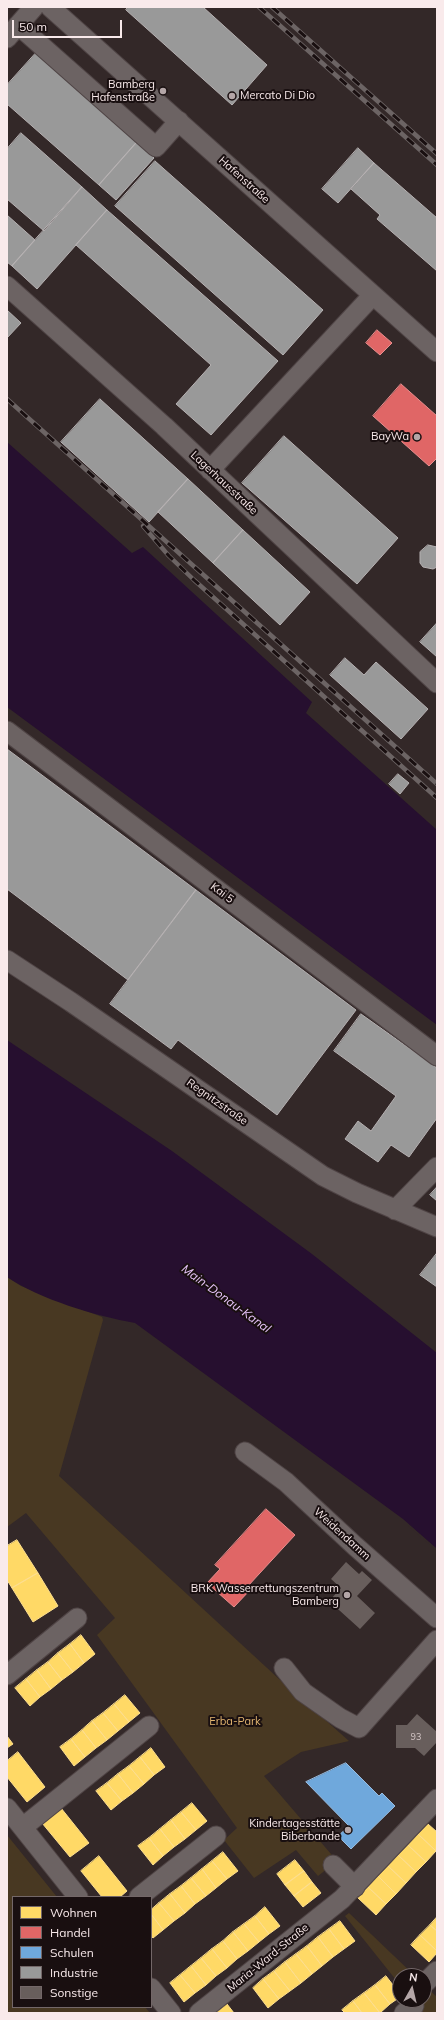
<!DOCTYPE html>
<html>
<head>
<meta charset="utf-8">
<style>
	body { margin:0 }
	#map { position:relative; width:444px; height:2020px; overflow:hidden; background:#332828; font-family:Mulish,sans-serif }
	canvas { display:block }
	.frame { position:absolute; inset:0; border:8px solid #f9eaeb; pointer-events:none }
	.legend { position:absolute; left:12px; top:1896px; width:140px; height:112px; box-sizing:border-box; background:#190f10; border:1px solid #736768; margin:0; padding:5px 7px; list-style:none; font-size:12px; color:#f9eaeb }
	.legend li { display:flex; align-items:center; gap:8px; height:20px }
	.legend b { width:20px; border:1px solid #736768 }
	.north { position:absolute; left:392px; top:1968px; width:40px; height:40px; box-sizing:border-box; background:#190f10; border:1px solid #736768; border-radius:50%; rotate:8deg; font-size:11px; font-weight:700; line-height:16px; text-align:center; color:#f9eaeb }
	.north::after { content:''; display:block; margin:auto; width:14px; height:18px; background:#b4a6a7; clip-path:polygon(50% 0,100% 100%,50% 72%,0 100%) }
	.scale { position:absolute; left:12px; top:20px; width:110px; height:18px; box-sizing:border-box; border:2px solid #f9eaeb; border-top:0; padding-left:5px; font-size:12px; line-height:14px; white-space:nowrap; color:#f9eaeb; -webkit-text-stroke:3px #190f10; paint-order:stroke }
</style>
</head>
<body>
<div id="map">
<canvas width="444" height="2020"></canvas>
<div class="frame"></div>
<ul class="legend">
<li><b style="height:11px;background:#ffd966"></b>Wohnen</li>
<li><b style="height:11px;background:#e06666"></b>Handel</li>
<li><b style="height:11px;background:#6fa8dc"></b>Schulen</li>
<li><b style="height:11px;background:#999"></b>Industrie</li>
<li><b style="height:11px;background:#685e5c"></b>Sonstige</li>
</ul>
<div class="north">N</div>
<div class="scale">50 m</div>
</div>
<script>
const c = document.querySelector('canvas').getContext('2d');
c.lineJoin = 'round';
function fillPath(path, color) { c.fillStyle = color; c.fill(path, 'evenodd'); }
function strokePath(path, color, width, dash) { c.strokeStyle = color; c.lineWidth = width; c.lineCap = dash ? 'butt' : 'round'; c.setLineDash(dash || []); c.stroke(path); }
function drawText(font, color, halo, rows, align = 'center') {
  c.font = font + ' Mulish,sans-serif'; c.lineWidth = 4; c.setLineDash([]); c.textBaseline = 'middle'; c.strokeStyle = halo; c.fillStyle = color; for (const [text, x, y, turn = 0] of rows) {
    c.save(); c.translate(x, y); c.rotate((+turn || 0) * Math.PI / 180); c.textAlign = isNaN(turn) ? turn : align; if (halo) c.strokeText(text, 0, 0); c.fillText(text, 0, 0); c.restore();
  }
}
const green = new Path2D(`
	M7,1277L21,1286L102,1317L103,1320L59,1476L279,1679L349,1741L301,1752L264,1776L337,1861L318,1876L296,1850L254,1878L224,1840L237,1828L97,1635L115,1618L26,1513L7,1527Z
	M7,1835L57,1897H13V2007H145L150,2013H7Z
	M349,1913L415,1976H400V1985L345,1916Z
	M424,1985L437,1997V2013H423L412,2000H424Z`);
const water = new Path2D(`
	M7,442L132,553L143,547L312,702L306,713L437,830V1025L7,707Z
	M7,1040L172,1151L312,1254L437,1353V1549L403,1519L135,1323C96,1316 39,1299 7,1277Z`);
const pier = new Path2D(`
	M408,1524L437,1549V1551L407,1525Z`);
const homes = new Path2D(`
	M17,1540L38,1573L12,1588L7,1580V1546Z
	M38,1573L58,1606L33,1622L12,1588Z
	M81,1635L95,1654L84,1663L70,1644Z
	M70,1644L84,1663L73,1672L58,1653Z
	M58,1653L73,1672L62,1680L48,1662Z
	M48,1662L62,1680L51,1689L37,1670Z
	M37,1670L51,1689L40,1697L26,1679Z
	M26,1679L40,1697L30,1706L15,1688Z
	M125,1695L140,1713L129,1722L114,1704Z
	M114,1704L129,1722L118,1731L103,1713Z
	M103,1713L118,1731L107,1740L92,1721Z
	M92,1721L107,1740L96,1748L82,1730Z
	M82,1730L96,1748L85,1757L71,1739Z
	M7,1736L13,1744L7,1748Z
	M71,1739L85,1757L74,1766L60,1747Z
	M151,1748L165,1767L154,1775L140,1757Z
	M18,1752L45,1787L27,1802L7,1777V1761Z
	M140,1757L154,1775L144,1784L129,1766Z
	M129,1766L144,1784L133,1793L118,1774Z
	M118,1774L133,1793L122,1801L107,1783Z
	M107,1783L122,1801L111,1810L96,1791Z
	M192,1803L207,1821L196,1830L181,1812Z
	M61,1808L89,1843L70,1857L42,1823Z
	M181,1812L196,1830L185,1839L171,1820Z
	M171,1820L185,1839L174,1847L160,1829Z
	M428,1824L437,1832L436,1851L418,1834Z
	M160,1829L174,1847L163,1856L149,1838Z
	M418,1834L436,1851L426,1862L408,1845Z
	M149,1838L163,1856L153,1865L138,1846Z
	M408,1845L426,1862L416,1872L398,1855Z
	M223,1852L238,1871L227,1879L212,1861Z
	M398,1855L416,1872L406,1883L388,1866Z
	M99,1856L127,1891L120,1897H102L81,1871Z
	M295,1860L304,1871L285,1885L277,1874Z
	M212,1861L227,1879L216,1888L202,1869Z
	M388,1866L406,1883L396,1894L378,1876Z
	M202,1869L216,1888L206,1896L191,1878Z
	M304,1871L312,1882L294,1896L285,1885Z
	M378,1876L396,1894L386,1904L368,1887Z
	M191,1878L206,1896L195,1904L181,1886Z
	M312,1882L321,1893L303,1907L294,1896Z
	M181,1886L195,1904L185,1913L170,1894Z
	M368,1887L386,1904L376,1915L358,1898Z
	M170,1894L185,1913L174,1921L159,1903Z
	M159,1903L174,1921L163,1930L151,1914V1910Z
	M265,1907L280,1926L269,1934L255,1916Z
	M151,1914L163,1930L153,1938L151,1936Z
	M255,1916L269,1934L259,1942L244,1924Z
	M437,1917V1931L430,1925Z
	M340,1921L355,1941L344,1949L329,1929Z
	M244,1924L259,1942L248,1951L233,1932Z
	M430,1925L437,1931V1951L420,1935Z
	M329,1929L344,1949L333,1957L318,1937Z
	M233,1932L248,1951L237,1959L223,1941Z
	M420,1935L437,1951V1953L429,1962L411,1945Z
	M318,1937L333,1957L322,1966L307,1946Z
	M223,1941L237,1959L227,1968L212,1949Z
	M307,1946L322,1966L312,1974L296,1954Z
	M212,1949L227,1968L216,1976L201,1958Z
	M296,1954L312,1974L301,1983L285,1962Z
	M201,1958L216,1976L206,1985L191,1966Z
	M285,1962L301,1983L290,1991L274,1971Z
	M191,1966L206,1985L195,1993L180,1975Z
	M274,1971L290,1991L279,1999L263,1979Z
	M180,1975L195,1993L184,2002L170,1983Z
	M386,1976L400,1994V1997L390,2004L375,1985Z
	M263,1979L279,1999L268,2008L253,1988Z
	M375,1985L390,2004L380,2013L364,1993Z
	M364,1993L380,2013H362L353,2001Z
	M353,2001L362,2013H345L342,2010Z
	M227,2004L234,2013H216Z`);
const shops = new Path2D(`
	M377,330L392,343L380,355L366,343Z
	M401,384L437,416V458L429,466L373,416Z
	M266,1509L295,1535L248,1586L251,1589L234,1607L207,1583L220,1569L215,1565Z`);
const schools = new Path2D(`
	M346,1763L379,1796L382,1793L395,1806L351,1849L338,1836L349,1826L306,1782Z`);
const industry = new Path2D(`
	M128,7H203L267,65L232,105L126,10Z
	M36,53L137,142L99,185L7,104V85Z
	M21,133L82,187L44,231L7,199V149Z
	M137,142L154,158L116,200L99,185Z
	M358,148L374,163L338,203L322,189Z
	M155,161L323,310L283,355L115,206Z
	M374,163L437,218V271L377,219L380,215L351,189Z
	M82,187L107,210L37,289L12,266Z
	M107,210L278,361L211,435L176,404L211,365L76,245Z
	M7,215L35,240L12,266L7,262Z
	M7,310L21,323L7,338Z
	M100,399L188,479L149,522L61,442Z
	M284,436L398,538L357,584L242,483Z
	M188,479L243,530L213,563L158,512Z
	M243,530L310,592L280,625L213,563Z
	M428,545L437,547V567L433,569L423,567L420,563V552Z
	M437,623V657L420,642Z
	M345,658L364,675L376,662L428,709L401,739L330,675Z
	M7,749L196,890L128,980L7,889Z
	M398,774L409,783L400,794L389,784Z
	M196,890L356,1010L277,1115L178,1040L171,1049L110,1004Z
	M361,1014L437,1068V1118L409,1157L391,1145L378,1162L345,1139L358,1121L371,1131L396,1096L334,1051Z
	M437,1187V1201L430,1195Z
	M437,1253V1287L420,1275Z`);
const building = new Path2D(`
	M346,1562L359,1574L362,1571L372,1580L357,1596L375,1613L360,1629L329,1601L341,1588L331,1579Z
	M417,1714L437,1732V1742L424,1756L415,1748H396V1725H407Z`);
const minor = new Path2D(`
	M50,7L437,352
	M18,25L156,147L179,121
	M7,38L34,7
	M7,286L164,426L437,683
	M210,470L373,295
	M7,731L437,1056
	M7,960L71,1002L323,1176L357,1193L437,1227
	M395,1210L437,1167
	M245,1452L286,1482L355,1546L437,1618
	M284,1668L303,1692L340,1718L359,1728L437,1640
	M7,1675L77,1618
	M7,1808L78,1897
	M23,1827L149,1726
	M333,1865L355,1887
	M139,1897L216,1836
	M426,1982L437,1971
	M151,1988L171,2013
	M199,2013L342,1899L437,1799
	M404,2013L414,2006`);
const rail = new Path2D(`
	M259,7L437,165
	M272,7L437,154
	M7,399L437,784
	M143,526L169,556L194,580L437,798`);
const markers = [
	[163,91,4,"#b4a6a7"],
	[232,96,4,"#b4a6a7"],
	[417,437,4,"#b4a6a7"],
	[347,1595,4,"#b4a6a7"],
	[348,1830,4,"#b4a6a7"]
];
const numberNames = [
	["93",416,1737]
];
const poiNames = [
	["Bamberg",155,85],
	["Hafenstraße",155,98],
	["Mercato Di Dio",240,96,"left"],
	["BayWa",409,437],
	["BRK Wasserrettungszentrum",339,1589],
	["Bamberg",339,1602],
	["Kindertagesstätte",340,1824],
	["Biberbande",340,1837]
];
const streetNames = [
	["Hafenstraße",244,180,42],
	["Lagerhausstraße",224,483,43],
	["Kai 5",222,893,37],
	["Regnitzstraße",217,1102,35],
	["Weidendamm",342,1534,42],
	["Maria-Ward-Straße",268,1958,-39]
];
const parkNames = [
	["Erba-Park",235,1722]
];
const waterNames = [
	["Main-Donau-Kanal",226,1299,36]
];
fillPath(green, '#483822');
fillPath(water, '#260f2f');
fillPath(pier, '#332828');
fillPath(homes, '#ffd966');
strokePath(homes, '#fdde8e', 1);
fillPath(shops, '#e06666');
strokePath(shops, '#e88e8e', 1);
fillPath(schools, '#6fa8dc');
strokePath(schools, '#98bce0', 1);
fillPath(industry, '#999');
strokePath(industry, '#b6b1b2', 1);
fillPath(building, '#685e5c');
strokePath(minor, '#4f4445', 21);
strokePath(minor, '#6c6363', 19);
strokePath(rail, '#6c6464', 4.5);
strokePath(rail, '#190f10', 3, [9]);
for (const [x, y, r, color] of markers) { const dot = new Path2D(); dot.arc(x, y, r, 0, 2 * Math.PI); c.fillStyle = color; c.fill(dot); strokePath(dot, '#190f10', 1.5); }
drawText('9px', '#d5c7c7', null, numberNames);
drawText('11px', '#f9eaeb', '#190f10', poiNames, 'right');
drawText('11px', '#f9eaeb', '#190f10', streetNames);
drawText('11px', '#e3b670', '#190f10', parkNames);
drawText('italic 12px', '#e9c6fc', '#190f10', waterNames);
</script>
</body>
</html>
